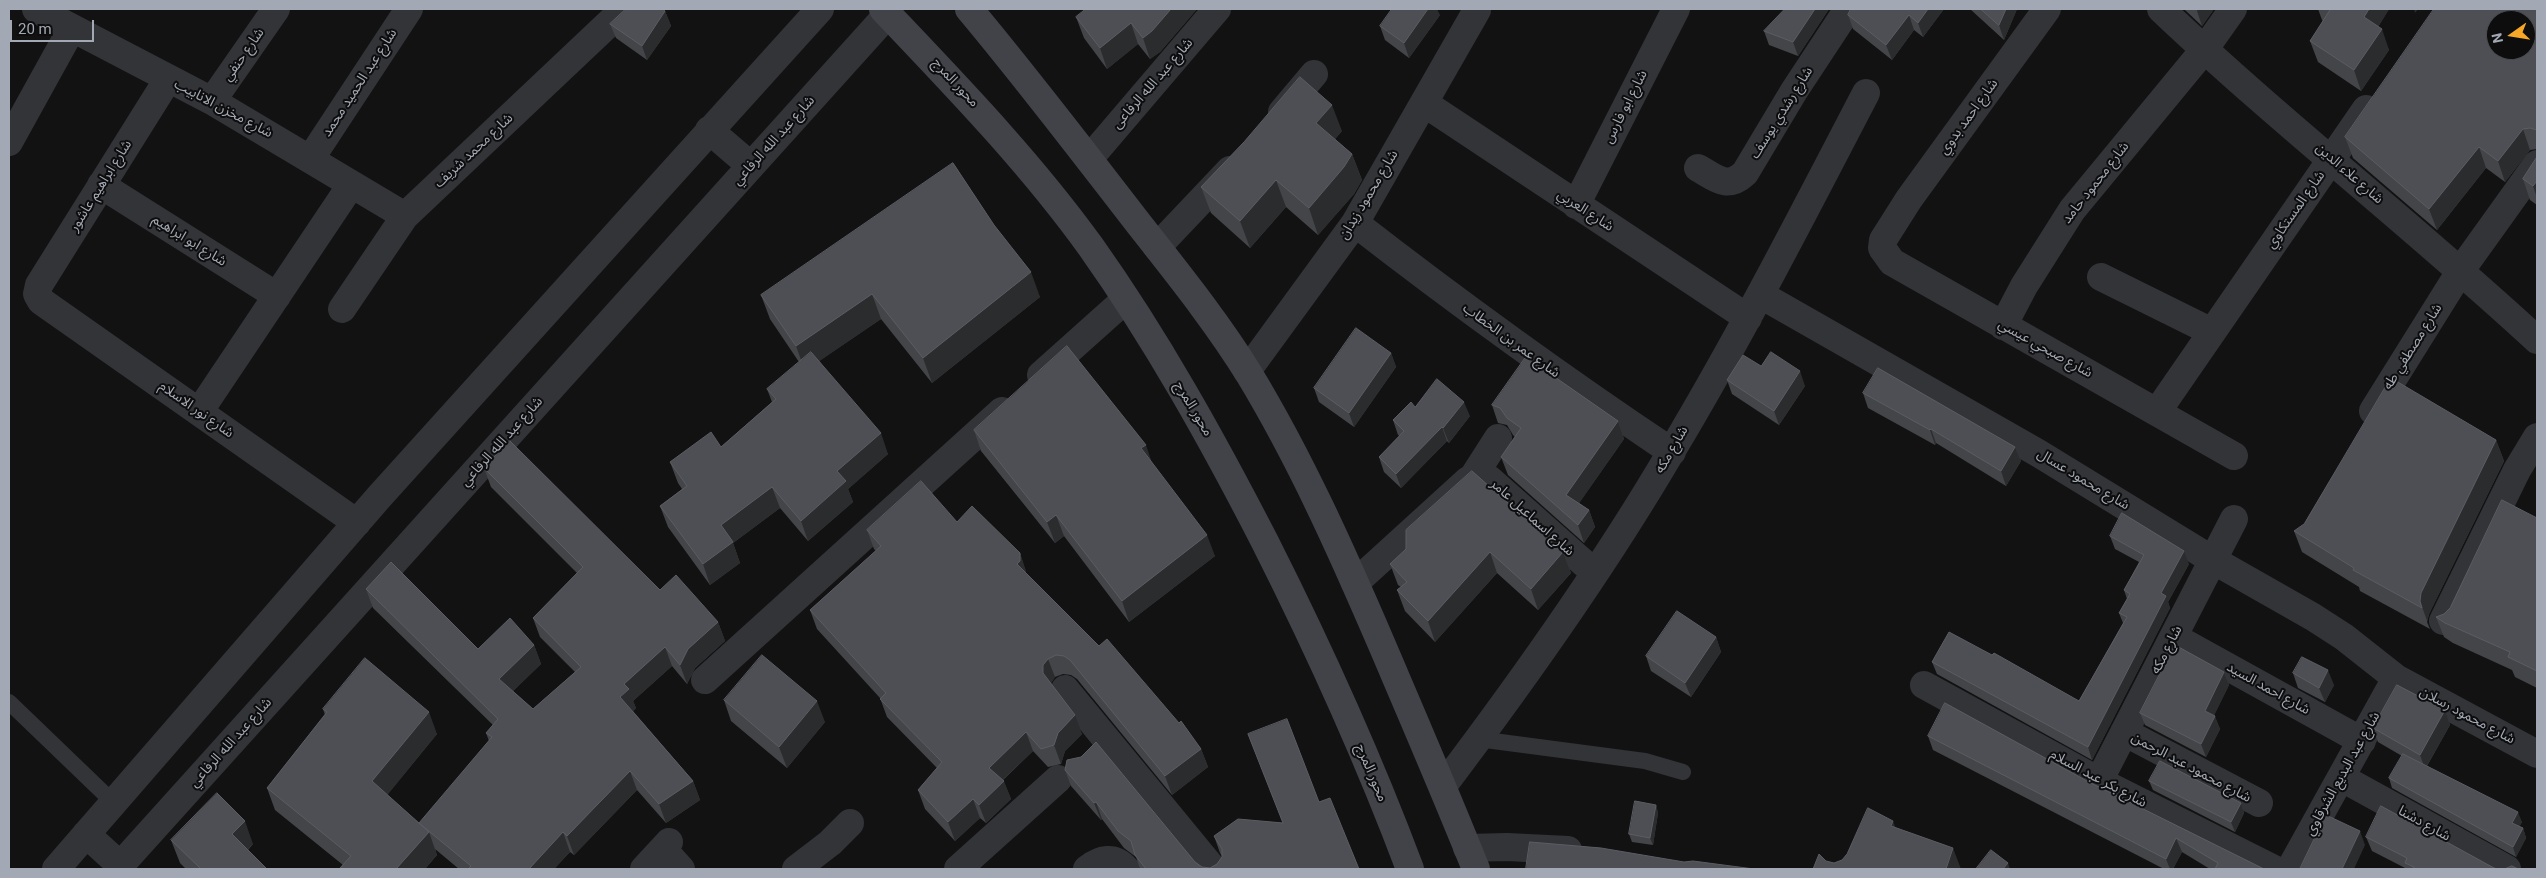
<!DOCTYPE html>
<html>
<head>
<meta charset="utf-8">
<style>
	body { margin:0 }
	#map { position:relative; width:2546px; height:878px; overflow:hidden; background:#121213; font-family:Roboto,sans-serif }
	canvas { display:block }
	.frame { position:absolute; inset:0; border:10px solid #a3a9b4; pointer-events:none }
	.north { position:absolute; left:2486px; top:10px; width:50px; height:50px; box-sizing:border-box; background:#0d0d0e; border:1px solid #494b50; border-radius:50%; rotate:257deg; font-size:14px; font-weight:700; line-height:20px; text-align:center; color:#a3a9b4 }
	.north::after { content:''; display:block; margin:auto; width:18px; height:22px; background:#f6a727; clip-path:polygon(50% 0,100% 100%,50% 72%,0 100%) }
	.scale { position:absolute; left:10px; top:20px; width:84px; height:22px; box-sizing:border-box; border:2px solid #a3a9b4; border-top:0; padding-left:6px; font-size:15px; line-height:18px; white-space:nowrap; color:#a3a9b4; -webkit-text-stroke:4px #0d0d0e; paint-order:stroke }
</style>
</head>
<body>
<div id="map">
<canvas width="2546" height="878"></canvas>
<div class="frame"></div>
<div class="north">N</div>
<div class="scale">20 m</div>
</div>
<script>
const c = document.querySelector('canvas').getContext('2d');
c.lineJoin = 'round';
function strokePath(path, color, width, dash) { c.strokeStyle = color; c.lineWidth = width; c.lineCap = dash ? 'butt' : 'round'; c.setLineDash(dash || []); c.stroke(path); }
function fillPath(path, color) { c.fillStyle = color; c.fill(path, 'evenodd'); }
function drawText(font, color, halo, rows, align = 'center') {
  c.font = font + ' Roboto,"Noto Sans Arabic",sans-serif'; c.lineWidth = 4; c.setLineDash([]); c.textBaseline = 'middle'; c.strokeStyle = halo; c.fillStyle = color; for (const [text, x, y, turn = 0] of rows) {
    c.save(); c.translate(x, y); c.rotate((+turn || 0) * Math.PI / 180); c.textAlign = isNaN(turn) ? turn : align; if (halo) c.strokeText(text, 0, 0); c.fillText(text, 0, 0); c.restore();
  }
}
const service = new Path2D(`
	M9,702L114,803
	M1478,739L1645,761L1683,772`);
const minor = new Path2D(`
	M36,9L212,101L405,216
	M2047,9L1909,199L1883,240L1882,248L1892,262L2234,456
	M2161,9C2282,124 2414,226 2537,340
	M168,79L39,285L37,294L41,301L357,523
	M212,101L276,9
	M1424,103L1748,318
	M1282,112L1314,74
	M709,130L751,166
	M9,142L72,28
	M311,158L409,9
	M1089,159L1217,9
	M1698,168C1716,178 1727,190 1745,173L1794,91L1848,9
	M101,185L277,296
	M1576,205L1676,9
	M1355,223C1458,303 1563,379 1672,452
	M1157,247L1230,170
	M2101,277L2212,332
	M1761,295L2038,453L2211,559L2313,617L2344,637L2396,678L2537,754
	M342,309L405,216L624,9
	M2003,326L2024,286L2072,210L2204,50L2233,9
	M1247,371L1355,223L1477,10
	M1041,375L1126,299
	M2373,411L2461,270L2537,164
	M199,412L351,185
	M2157,412L2366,109
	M1473,477L1498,438
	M1355,583L1467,481C1475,475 1481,475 1489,479L1595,573
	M2443,621L2517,470L2537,437
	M2174,637L2362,741
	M705,680L1002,411
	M1924,685L2099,781L2274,869
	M1065,689L1213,869
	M2124,732L2259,803
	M2342,778L2507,869
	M2099,781L2234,519
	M1443,786C1524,679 1603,568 1671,452C1741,335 1803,214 1866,93
	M86,834L120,865
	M1467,848L1507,847L1568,850
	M663,849L681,869
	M56,869L379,497L820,9
	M117,869L888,14
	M644,869L669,842
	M796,869L830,843L850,823
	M958,869L1058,779
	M1087,869C1100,859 1114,855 1126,869
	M2290,869L2396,678`);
const secondary = new Path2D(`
	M883,9C956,86 1029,161 1091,247C1157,340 1213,441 1265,542C1319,649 1368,757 1410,869
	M969,9C1026,77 1080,148 1135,219C1174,269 1215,319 1249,374C1301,460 1342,552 1382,645C1414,720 1446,794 1476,869`);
const wall = new Path2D(`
	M1086,9H1197L1160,52L1150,59L1138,44L1107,69L1084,38L1076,17Z
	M1785,9H1829L1798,56L1769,45L1764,31Z
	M1944,9L1923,37L1914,30L1892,60L1853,29L1848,15Z
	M1970,9H2017L2004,40Z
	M2184,9H2214L2202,26Z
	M2318,9H2389L2378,27L2389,50L2361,91L2318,62L2310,41L2323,21L2322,20Z
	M2537,9V149L2530,150L2505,182L2486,168L2437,230L2353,158L2345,137Z
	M665,11L671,26L647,60L616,38L610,24Z
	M1440,15L1409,58L1385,40L1380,26Z
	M1342,131L1335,139L1352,154L1362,180L1354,194L1318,235L1286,207L1250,248L1211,213L1201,187Z
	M2537,157V205L2530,200L2523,179Z
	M953,163L1040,297L932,383L881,319L819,361L888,454L848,489L853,502L808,541L780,508L733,543L740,563L710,585L668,527L660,506L682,489L678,483L670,462L721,447L772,402L767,389L799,362L770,319L761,295Z
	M1391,353L1396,367L1354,427L1319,402L1314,388Z
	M1761,366L1805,386L1779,425L1732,394L1727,380Z
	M1863,393L2015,447L2021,461L2006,486L1936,443L1935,445L1868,408Z
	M1492,405L1618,421L1624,439L1579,503L1589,510L1595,527L1584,543L1508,475L1501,457L1515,437L1513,435L1507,425L1498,423Z
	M1415,407L1470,416L1449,443L1447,441L1401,488L1384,472L1379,457L1400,436L1398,435L1393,420Z
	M974,430L1152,463L1215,556L1129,622L1064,536L1055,543L981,451Z
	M2496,440L2504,461L2429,614L2427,622L2430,629L2360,591L2359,587L2302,552L2294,531Z
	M484,468L660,590L718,622L725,641L695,668L687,684L672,666L633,701L636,708L633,711L693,781L700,800L666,823L637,790L574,855L570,852L554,869H459L435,849L437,855L425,869H340V868L343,865L275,810L267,788L325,715L323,709L437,734L387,795L420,824L489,741L486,733L493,725L373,608L366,589L478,649L534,645L541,664L513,691L533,709L575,672L540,637L533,618L577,573L491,487Z
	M2537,518V688L2515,677L2512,670L2453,643L2444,637L2436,617L2444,614Z
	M957,522L1020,553L1026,573L1201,749L1208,767L1172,795L1077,679L1071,675L1063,674L1055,677L1051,683L1082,734L1065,751L1061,764L1048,767L1033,751L1003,780L1011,799L986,823L980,818L955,841L925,809L918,790L937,768L887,717L880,698L817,629L810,610L876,551L874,549L867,530Z
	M2110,536L2189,564L2168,602L2170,608L2092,760L1937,674L1932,662L1992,655L2079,701L2123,623L2119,613L2127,599L2124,590L2139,562L2115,549Z
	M1406,549L1563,552L1571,573L1538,610L1497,573L1435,642L1405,611L1397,590L1401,587L1398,585L1390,564Z
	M1716,637L1721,652L1691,697L1651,671L1646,656Z
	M2224,672L2229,685L2214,715L2220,729L2206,757L2145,725L2140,713Z
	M2293,673L2334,685L2325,702L2298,688Z
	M724,700L825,722L787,768L731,721Z
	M2445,710L2450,725L2427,766L2522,822L2519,827L2523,828L2526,838L2516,857L2392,788L2389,778L2402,756L2378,742L2373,728Z
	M1928,736L2087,781L2264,869H2210L2182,852L2173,869H2164L1933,750Z
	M1065,770L1202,867L1210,868L1217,864L1222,857V856L1220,853L1214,836L1282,823L1319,802L1359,869H1140L1136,857L1124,848L1102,819L1101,820L1071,786Z
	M2149,781L2241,803L2244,813L2235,832L2153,790Z
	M1656,805L1658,813L1653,845L1632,842L1629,834Z
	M2366,837L2494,868L2498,869H2407L2372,851Z
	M171,840L253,844L248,850L267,869H186L180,863Z`);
const shadedWall = new Path2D(`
	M1171,9H1197L1160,52L1150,59L1143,38Z
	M1428,9H1437L1440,15L1409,58L1404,43Z
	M1815,9H1829L1798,56L1793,42Z
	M1928,9H1944L1923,37L1918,23Z
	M2006,9H2017L2004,40L1999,25Z
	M2198,9H2214L2202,26L2197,11Z
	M2369,9H2389L2371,38L2364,17Z
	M2414,9H2418L2415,13Z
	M665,11L671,26L647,60L642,46Z
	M1909,15L1914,30L1892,60L1886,45Z
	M1131,23L1138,44L1107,69L1100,48Z
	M2382,29L2389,50L2361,91L2354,70Z
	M1332,105L1342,131L1326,149L1316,123Z
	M2523,129L2530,150L2505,182L2498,161Z
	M2479,147L2486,168L2437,230L2429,209Z
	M1352,154L1362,180L1354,194L1318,235L1309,208Z
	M1276,180L1286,207L1250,248L1240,221Z
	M2537,181V198L2533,186Z
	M1031,272L1040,297L932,383L923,358Z
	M872,294L881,319L805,371L796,346Z
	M1391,353L1396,367L1354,427L1349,413Z
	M1800,371L1805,386L1779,425L1774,411Z
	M1464,402L1470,416L1449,443L1443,428Z
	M1618,421L1624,439L1573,512L1566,495Z
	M1442,427L1447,441L1401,488L1396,474Z
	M1931,429L1936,443L1935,445L1930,430Z
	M881,433L888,454L848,489L853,502L808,541L801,521L837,471Z
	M2496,440L2504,461L2429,614L2427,622L2430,629L2420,601L2421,593Z
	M1146,445L1153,466L1141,448Z
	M2015,447L2021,461L2006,486L2001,471Z
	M772,487L780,508L733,543L740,563L710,585L703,564L721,525Z
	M1589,510L1595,527L1584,543L1578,525Z
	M1056,515L1064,536L1055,543L1047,522Z
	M1207,535L1215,556L1129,622L1122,601Z
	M2184,551L2189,564L2168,602L2170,608L2092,760L2088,747L2161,593Z
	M1490,552L1497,573L1435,642L1428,621Z
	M1563,552L1571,573L1538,610L1531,589Z
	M1020,553L1026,571V580L1017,564Z
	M718,622L725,641L695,668L687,684L680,665L688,649Z
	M1716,637L1721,652L1691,697L1685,683Z
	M534,645L541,664L506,698L499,679Z
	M665,647L672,666L633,701L636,708L627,716L620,697L624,684Z
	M1048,659L1055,677L1050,684L1043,673V665Z
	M2328,670L2334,685L2325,702L2319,688Z
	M2224,672L2229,685L2210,724L2205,711Z
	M817,701L825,722L787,768L779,747Z
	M2445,710L2450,725L2425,769L2420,755Z
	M429,712L437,734L380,804L372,781Z
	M1075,715L1082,734L1065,751L1061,764L1054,745L1058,733Z
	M2215,716L2220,729L2206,757L2201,744Z
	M1026,732L1033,751L996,786L989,768Z
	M1201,749L1208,767L1172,795L1165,776Z
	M630,771L637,790L574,855L567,836Z
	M693,781L700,800L666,823L659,804Z
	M1004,781L1011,799L986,823L979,805Z
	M973,799L980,818L955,841L948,822Z
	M1096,802L1102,819L1101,820L1094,803Z
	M2241,803L2244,813L2235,832L2231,822Z
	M1656,805L1658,813L1653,845L1650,838Z
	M2518,812L2522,822L2516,833L2512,823Z
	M245,821L253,844L240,857L232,834Z
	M1893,821L1901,843L1891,826Z
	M2523,828L2526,838L2516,857L2513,847Z
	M2360,831L2365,845L2354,869H2342Z
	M429,832L437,855L425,869H396Z
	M563,832L570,852L554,869H529Z
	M2176,838L2182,852L2173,869H2170L2166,859Z
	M1953,848L1961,869H1946Z
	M2008,863L2010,869H2003Z`);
const building = new Path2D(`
	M626,9H662L665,11L642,46L610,24Z
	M1086,9H1171L1152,31L1143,38L1131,23L1100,48L1076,17Z
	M1392,9H1428L1404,43L1380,26Z
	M1785,9H1815L1793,42L1764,31Z
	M1851,9H1928L1918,23L1909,15L1886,45L1848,15Z
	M1981,9H2006L1999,25Z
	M2329,9H2369L2364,17L2382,29L2354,70L2310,41L2330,10Z
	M2434,9H2537V130L2530,128L2523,129L2498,161L2479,147L2429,209L2345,137ZM2496,20H2526V50H2496Z
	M1300,77L1332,105L1316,123L1352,154L1344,167L1309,208L1276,180L1240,221L1201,187L1244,142Z
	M2537,157V181L2533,186L2523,179Z
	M953,163L994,225L1031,272L923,358L872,294L796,346L761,295Z
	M1356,328L1391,353L1349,413L1314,388Z
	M1067,346L1146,445L1141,448L1207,535L1122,601L1056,515L1047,522L974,430Z
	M811,352L881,433L837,471L846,481L801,521L772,487L721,525L733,542L703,564L660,506L687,486L670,462L711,432L721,447L776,399L767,389Z
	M1771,352L1800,371L1774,411L1727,380L1743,355L1761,366Z
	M1526,357L1618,421L1566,495L1589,510L1578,525L1501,457L1521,428L1507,418L1500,408L1492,405Z
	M1878,368L2015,447L2001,471L1931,429L1930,430L1863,393Z
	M2391,378L2496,440L2421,593L2420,601L2422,608L2353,570L2354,568L2294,531L2304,524Z
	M1437,379L1464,402L1443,428L1442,427L1396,474L1379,457L1404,431L1393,420L1411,402L1415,407Z
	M510,441L660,590L676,575L718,622L688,649L680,665L665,647L624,684L629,689L620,697L693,781L659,804L630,771L567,836L563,832L529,869H468L471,866L419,823L492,737L486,733L498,719L366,589L391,562L478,649L510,618L534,645L499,679L533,709L581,667L533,618L583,567L484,468Z
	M1472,471L1563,552L1531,589L1490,552L1428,621L1397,590L1407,582L1390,564L1406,549V530Z
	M921,481L957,522L972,506L1020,553V561L1017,564L1099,646L1107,639L1179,723L1181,721L1201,749L1165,776L1070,660L1064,656L1056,655L1048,659L1043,665V673L1075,715L1058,733L1054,745L1041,749L1026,732L989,768L1004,781L979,805L973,799L948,822L918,790L942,762L880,699L886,693L810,610L881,546L867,530Z
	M2502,500L2537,518V671L2508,657L2510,652L2445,623L2436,617L2444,614L2450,608Z
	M2122,513L2184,551L2161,593L2166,596L2088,747L1932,662L1949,632L1992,655L1994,653L2079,701L2127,617L2119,613L2130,594L2124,590L2144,555L2110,536Z
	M1677,611L1716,637L1685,683L1646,656Z
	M2175,645L2224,672L2205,711L2215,716L2201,744L2140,713Z
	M762,655L817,701L779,747L724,700Z
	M2302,657L2328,670L2319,688L2293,673Z
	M365,658L429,712L372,781L429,832L396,869H341L340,868L351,856L267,788L327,712L323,709Z
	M2397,685L2445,710L2420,755L2373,728Z
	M1945,703L2087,781L2264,869H2215L2218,863L2176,838L2166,859L1928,736Z
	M1287,719L1319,802L1330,798L1359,869H1146L1135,855L1131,841L1118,831L1096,802L1094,803L1065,770L1067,760L1081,757L1096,742L1195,862L1202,867L1210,868L1217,864L1222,857V849L1214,836L1238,819L1283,823L1248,734Z
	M2403,754L2518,812L2512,823L2523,828L2513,847L2389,778Z
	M2160,761L2241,803L2231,822L2149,781Z
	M217,793L245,821L232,834L267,869H201L171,840Z
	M1635,801L1656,805L1650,838L1629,834Z
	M2381,806L2494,868L2498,869H2413L2414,867L2405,863L2407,858L2366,837Z
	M1868,808L1893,821L1891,826L1953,848L1946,869H1813L1819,854L1826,861L1834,863L1842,860L1847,854Z
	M2326,815L2360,831L2342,869H2300Z
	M1530,842L1601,848L1684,862L1693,861L1754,869H1526Z
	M1991,850L2008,863L2003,869H1976Z
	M2512,866L2518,869H2505Z`);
const streetNames = [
	["شارع حنفي",244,55,-55],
	["شارع عبد الحميد محمد",360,83,-57],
	["محور المرج",955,83,47],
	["شارع عبد الله الرفاعى",1153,84,-49],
	["شارع ابو فارس",1626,107,-63],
	["شارع مخزن الانابيب",223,109,28],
	["شارع رشدي يوسف",1782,113,-58],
	["شارع احمد بدوي",1969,117,-54],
	["شارع عبد الله الرفاعي",774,141,-48],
	["شارع محمد شريف",474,151,-43],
	["شارع علاء الدين",2349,174,41],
	["شارع محمود حامد",2096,183,-52],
	["شارع ابراهيم عاشور",101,186,-58],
	["شارع محمود زيدان",1369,195,-59],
	["شارع المستكاوي",2296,210,-55],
	["شارع العربي",1585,211,33],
	["شارع ابو ابراهيم",189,241,32],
	["شارع عمر بن الخطاب",1511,341,36],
	["شارع مصطفي طه",2413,347,-58],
	["شارع صبحي عيسي",2045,349,29],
	["محور المرج",1193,409,59],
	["شارع نور الاسلام",196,410,35],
	["شارع عبد الله الرفاعي",502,442,-48],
	["شارع مكه",1672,450,-60],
	["شارع محمود عسال",2083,480,31],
	["شارع اسماعيل عامر",1532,518,42],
	["شارع مكه",2167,650,-63],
	["شارع احمد السيد",2268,689,29],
	["شارع محمود رسلان",2467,716,28],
	["شارع عبد الله الرفاعي",231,743,-48],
	["شارع محمود عبد الرحمن",2191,768,28],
	["محور المرج",1371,773,67],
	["شارع عبد البديع الشرقاوي",2343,774,-61],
	["شارع بكر عبد السلام",2098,779,28],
	["شارع دشنا",2424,824,29]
];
strokePath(service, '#333438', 16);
strokePath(minor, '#333438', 28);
strokePath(secondary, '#414348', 28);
fillPath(wall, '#434548');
fillPath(shadedWall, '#2b2c2e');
fillPath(building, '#4e4f54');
strokePath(building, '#5b5d63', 1);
drawText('14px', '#a3a9b4', '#0d0d0e', streetNames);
</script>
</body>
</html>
